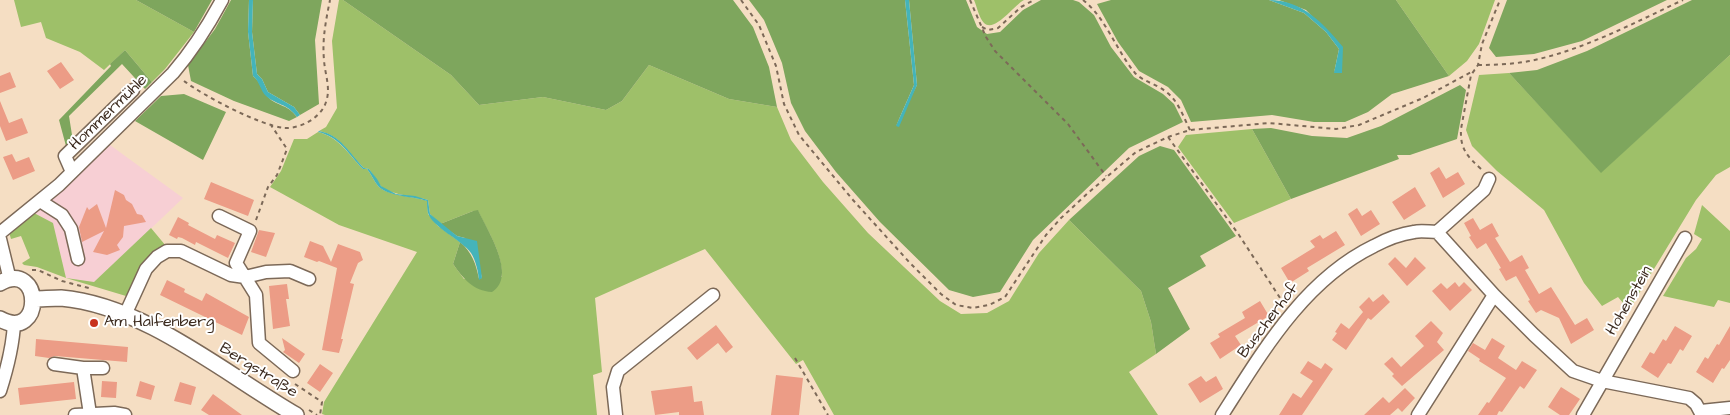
<!DOCTYPE html>
<html>
<head>
<meta charset="utf-8">
<style>
	body { margin:0 }
	canvas { display:block; background:#f5dec3 }
</style>
</head>
<body>
<canvas width="1730" height="415"></canvas>
<script>
const c = document.querySelector('canvas').getContext('2d');
c.lineJoin = 'round';
function fillPath(path, color) { c.fillStyle = color; c.fill(path, 'evenodd'); }
function strokePath(path, color, width, dash) { c.strokeStyle = color; c.lineWidth = width; c.lineCap = dash ? 'butt' : 'round'; c.setLineDash(dash || []); c.stroke(path); }
function drawText(font, color, halo, rows, align = 'center') {
  c.font = font + ' "Architects Daughter",sans-serif'; c.lineWidth = 4; c.setLineDash([]); c.textBaseline = 'middle'; c.strokeStyle = halo; c.fillStyle = color; for (const [text, x, y, turn = 0] of rows) {
    c.save(); c.translate(x, y); c.rotate((+turn || 0) * Math.PI / 180); c.textAlign = isNaN(turn) ? turn : align; if (halo) c.strokeText(text, 0, 0); c.fillText(text, 0, 0); c.restore();
  }
}
const built = new Path2D(`
	M110,145L183,198L94,283L66,278L53,224L34,213L60,193Z`);
const green = new Path2D(`
	M14,0H136L194,32L165,69L152,82L125,50L104,70L80,52L46,38L41,22L21,27Z
	M339,0H343L451,75L479,105L543,97L606,110L622,101L649,65L729,99L777,107L791,140L823,182L868,233L940,301L961,314L987,313L1009,301L1039,253L1069,220L1141,291L1151,322L1156,354L1129,372L1158,415H834L803,360L796,364L705,249L595,298L602,372L593,375L597,415H325L322,414L324,402L417,252L339,225L270,187L281,171L294,139H307L318,132C339,137 348,154 363,169H367C371,174 374,181 378,186C387,196 413,196 427,201L428,214L438,226L460,242L453,264L464,279L502,277C503,254 488,231 478,211H473L440,224L430,214L428,200C416,196 387,195 380,185C376,180 373,174 369,169L364,168C349,154 341,135 319,131L326,127L337,108L332,41Z
	M974,0H1024C1014,5 995,33 984,23C979,18 977,7 974,0Z
	M1396,0H1495L1479,44L1467,61L1449,76Z
	M1730,55V167L1716,175L1696,200L1629,310L1618,297L1602,306L1584,283L1544,210L1497,171L1472,146L1466,130L1479,75L1509,73L1601,172Z
	M1252,129L1291,199L1234,223L1178,147L1186,135Z
	M1702,205L1730,231V303L1718,300L1714,307L1663,296L1686,258L1696,249L1702,239L1694,234Z
	M34,213L53,223L66,278L94,282L151,228L166,246L126,296L66,278L37,267L24,265L22,263L30,258L21,236L11,239L9,232Z`);
const forest = new Path2D(`
	M136,0H212L194,32Z
	M231,0H249L248,32L253,76C261,82 262,93 270,99C280,107 287,104 297,117L289,121L234,101L191,81L188,65L215,29Z
	M253,0H322L315,40L319,104L300,115L294,107L268,92L262,79L257,74L252,32Z
	M343,0H733L753,27L769,67L777,107L729,99L649,65L622,101L606,110L543,97L479,105L451,75Z
	M749,0H905L914,85L896,126L917,85L909,0H966L977,27L987,34L1000,32L1023,10L1041,0H1073L1079,2L1094,15L1111,47L1134,77L1163,94L1174,104L1183,122L1129,148L1033,240L1000,292L973,297L949,290L880,222L836,172L805,131L791,103L782,63L764,20Z
	M1111,0H1269L1304,13L1326,32L1339,49L1334,73L1342,47L1306,10L1279,0H1396L1449,76L1392,94L1368,112L1345,122H1314L1272,115L1191,122L1181,100L1168,87L1139,71L1118,42L1097,4Z
	M1507,0H1667L1582,41L1534,54L1496,57L1489,48Z
	M1692,0H1730V55L1601,173L1509,73L1537,70L1587,51Z
	M125,50L152,82L145,89L122,64L69,116L72,135L66,146L59,120L111,66L110,64Z
	M1460,85L1466,90L1457,139L1410,155H1397L1399,159L1291,199L1252,129L1271,128L1312,136L1347,138L1381,126Z
	M184,94L226,112L203,160L135,121L161,96Z
	M1160,146L1174,150L1236,236L1200,256L1206,266L1168,288L1190,329L1156,354L1151,322L1141,291L1069,220L1139,156Z
	M478,210C487,230 518,276 492,292C473,291 463,278 453,264L460,242C472,252 476,264 479,279L482,278L480,270L465,238L457,236L440,224L473,211Z`);
const water = new Path2D(`
	M249,0H253L252,32L257,74L262,79L268,92L294,107L300,115L297,117C287,103 276,105 266,96C260,90 260,82 253,76L248,32Z
	M905,0H909L917,85L899,127L896,126L914,85Z
	M1269,0C1302,0 1323,23 1343,47L1342,73H1334L1339,49L1326,32L1304,13Z
	M319,131C341,135 349,153 364,168L369,169L377,179L381,186L396,194L415,196L428,200L430,214L457,236L477,241L482,278L479,280C478,271 476,261 471,253C462,240 432,227 428,213C427,209 427,204 427,201C413,196 388,197 378,186C374,181 371,174 367,169H363C348,154 340,137 318,132Z`);
const building = new Path2D(`
	M61,62L74,80L60,89L47,71Z
	M10,72L16,87L0,93V76Z
	M0,101L9,123L22,118L28,133L6,141L0,126Z
	M12,154L16,162L29,157L35,171L13,180L3,157Z
	M1439,167L1446,179L1458,172L1465,184L1443,198L1430,173Z
	M211,182L254,200L248,216L204,199Z
	M1415,187L1426,206L1404,220L1392,202Z
	M115,190L124,195L126,200L132,204L137,214L142,215L146,222L124,226L123,237L117,245L120,250L107,255L93,252L104,231L82,242L79,227L87,207L89,210L97,204L106,228Z
	M1357,208L1362,216L1371,210L1380,224L1361,236L1348,214Z
	M178,217L189,223L188,225L215,239L217,235L235,243L228,258L196,242L195,245L182,238L178,237L177,239L169,235Z
	M1473,218L1480,230L1492,223L1499,236L1495,238L1510,262L1522,255L1529,268L1525,270L1539,294L1551,287L1575,325L1587,318L1594,330L1571,344L1559,318L1541,310L1536,313L1528,301L1530,300L1516,276L1506,281L1499,269L1501,268L1486,243L1477,249L1469,237L1471,236L1464,223Z
	M259,230L275,233L266,257L251,252Z
	M1336,231L1345,245L1307,268L1309,271L1290,283L1281,268L1315,247L1310,241L1320,235L1323,239Z
	M310,241L323,246L331,262L338,244L360,252L363,260L358,263L350,283L354,284L341,339H343L339,353L322,350L337,268L319,261L317,262L304,257Z
	M1395,257L1406,268L1415,257L1426,268L1407,286L1388,264Z
	M167,280L185,289L184,292L202,301L206,293L249,317L242,335L160,295Z
	M1455,282L1459,287L1464,282L1472,290L1450,311L1432,291L1441,283L1447,289Z
	M287,284L289,299H286L290,326L273,329L269,286Z
	M1383,294L1390,302L1371,320L1368,318L1346,350L1332,340L1337,333L1335,332L1341,323L1349,329L1363,312L1359,307L1369,297L1373,302Z
	M1260,301L1269,316L1235,336L1241,345L1220,359L1210,343L1220,337L1218,334L1245,318L1242,312Z
	M1431,321L1443,333L1437,342L1444,350L1402,386L1392,376L1394,374L1384,364L1392,357L1401,367L1424,346L1415,336Z
	M716,325L733,347L726,353L718,343L697,360L687,348Z
	M1675,326L1692,336L1683,351L1680,349L1671,364L1668,363L1658,378L1641,367L1650,352L1654,354L1663,339L1666,341Z
	M1730,326V360L1724,369L1722,368L1713,383L1696,372L1705,357L1708,359L1717,344L1719,345Z
	M282,338L305,354L299,363L283,352L285,350Z
	M1492,338L1505,346L1498,358L1516,370L1522,361L1537,370L1524,389L1520,386L1502,412L1499,411L1497,415H1478L1487,402L1489,403L1506,378L1479,361L1480,359L1468,351L1473,343L1485,350Z
	M36,339L128,347L127,362L55,356L49,358L35,356Z
	M1308,361L1321,369L1325,363L1333,369L1302,415H1279L1293,393L1301,398L1313,381L1300,373Z
	M320,364L333,373L320,392L307,383Z
	M776,375L803,378L799,415H771Z
	M1201,376L1206,382L1216,376L1223,389L1200,403L1188,384Z
	M102,381L117,382L116,398L101,397Z
	M140,381L155,386L151,400L136,396Z
	M74,382L76,399L20,405L18,388Z
	M180,382L196,387L191,405L174,401Z
	M692,386L694,402L702,401L704,415H679V412L655,415L651,391Z
	M1561,387L1580,399L1569,415H1560L1548,407Z
	M1405,388L1415,398L1402,412L1398,408L1390,415H1364L1383,397L1389,403Z
	M213,394L242,415H209L201,410Z`);
const path = new Path2D(`
	M741,0L759,25L776,66L784,104L799,135L853,200L910,263L941,294L956,305L973,308L989,305L1005,297L1046,235L1060,219L1088,193L1136,152L1168,137L1190,130L1269,123L1336,129L1359,125L1423,98L1475,70
	M970,0L986,37L995,51L1068,124L1106,176
	M1083,0C1106,18 1116,50 1135,73C1142,81 1156,84 1165,91C1178,100 1183,116 1190,130
	M982,27L988,30L998,28L1021,7L1034,0
	M1478,65C1498,65 1519,64 1539,59C1589,47 1636,22 1683,0
	M184,81C204,96 259,125 284,128C300,129 321,118 326,102C331,88 325,75 324,60C322,39 326,20 330,0
	M1168,137L1239,235L1284,304
	M1481,169C1467,156 1460,149 1461,129L1471,75L1478,65L1482,44L1500,0
	M256,220L268,187L277,175L287,149L271,125
	M32,270H38L62,281L89,288
	M795,358L828,415
	M295,384L322,402L320,415
	M309,410L317,415`);
const minor = new Path2D(`
	M72,172L65,156L133,90
	M40,201L62,215L71,229L78,259
	M219,216L250,231L236,263L256,295L259,343L293,371
	M1437,232L1494,295
	M0,233L59,185L173,73C192,51 208,26 222,0
	M0,239L10,280
	M125,315L146,269L157,257L167,251H181L231,275L245,277L266,272L290,271L309,279
	M54,364L83,368H103
	M83,368L90,414
	M0,391C7,369 13,346 14,323
	M1701,411L1730,408
	M75,415L114,413L125,415
	M616,415L613,387L618,371L713,295
	M1222,415C1263,351 1304,280 1374,246C1387,239 1399,234 1414,232C1421,230 1429,232 1437,232L1484,190L1489,179
	M1418,415L1494,295L1534,335L1573,371L1602,381L1689,398L1696,404L1702,415
	M1583,415L1685,238`);
const major = new Path2D(`
	M0,283C43,259 44,343 0,319
	M34,299C42,299 52,298 61,298C144,305 225,374 296,415`);
const markers = [
	[94,323,5,"#c8321e"]
];
const streetNames = [
	["Hommermühle",109,113,-44],
	["Hohenstein",1630,301,-60],
	["Buscherhof",1269,321,-53],
	["Bergstraße",258,371,32]
];
const poiNames = [
	["Am Halfenberg",104,323]
];
fillPath(built, '#f7cfd4');
fillPath(green, '#9ec069');
fillPath(forest, '#7ea65d');
fillPath(water, '#44b4ba');
fillPath(building, '#ec9c86');
strokePath(minor, '#7c6958', 15);
strokePath(major, '#7c6958', 18);
strokePath(path, '#7c6958', 2, [4, 4]);
strokePath(minor, '#fff', 12);
strokePath(major, '#fff', 15);
for (const [x, y, r, color] of markers) { const dot = new Path2D(); dot.arc(x, y, r, 0, 2 * Math.PI); c.fillStyle = color; c.fill(dot); strokePath(dot, '#fff', 2); }
drawText('16px', '#3b2a1e', '#fff', streetNames);
drawText('16px', '#3b2a1e', '#fff', poiNames, 'left');
</script>
</body>
</html>
